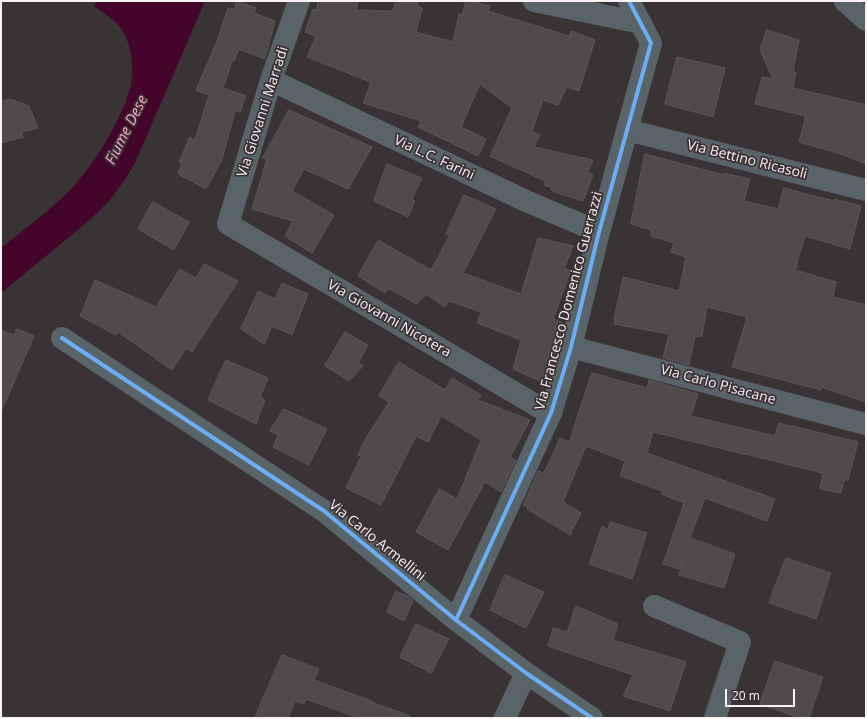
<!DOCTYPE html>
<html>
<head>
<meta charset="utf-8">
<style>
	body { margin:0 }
	#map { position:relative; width:867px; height:719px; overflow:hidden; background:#393336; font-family:"Open Sans",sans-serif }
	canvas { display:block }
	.frame { position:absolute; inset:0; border:2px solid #f9f2f5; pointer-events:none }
	.scale { position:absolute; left:725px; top:689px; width:70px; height:18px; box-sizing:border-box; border:2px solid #f9f2f5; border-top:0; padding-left:5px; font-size:12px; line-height:14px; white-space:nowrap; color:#f9f2f5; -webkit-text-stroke:3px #3b3135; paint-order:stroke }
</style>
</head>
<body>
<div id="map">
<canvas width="867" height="719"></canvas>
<div class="frame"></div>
<div class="scale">20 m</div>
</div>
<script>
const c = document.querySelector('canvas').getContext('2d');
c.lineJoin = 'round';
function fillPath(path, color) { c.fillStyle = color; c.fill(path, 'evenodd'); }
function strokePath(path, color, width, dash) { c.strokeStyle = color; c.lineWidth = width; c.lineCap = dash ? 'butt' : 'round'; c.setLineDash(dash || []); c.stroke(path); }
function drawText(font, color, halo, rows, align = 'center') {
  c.font = font + ' "Open Sans",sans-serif'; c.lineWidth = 3.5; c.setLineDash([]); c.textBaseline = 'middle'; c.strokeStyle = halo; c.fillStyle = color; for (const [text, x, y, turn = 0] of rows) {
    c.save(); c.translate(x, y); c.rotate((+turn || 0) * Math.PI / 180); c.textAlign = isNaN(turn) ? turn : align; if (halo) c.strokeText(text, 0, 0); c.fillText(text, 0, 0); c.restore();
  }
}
const water = new Path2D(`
	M97,1H205L145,140L135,163L124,181L109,201L91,219L1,293V248C25,229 50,210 71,189C94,165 121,120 130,89C135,71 132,39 118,25C112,18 102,12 94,6Z`);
const building = new Path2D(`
	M236,1L256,8L254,13L275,21L265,59L239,49L234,61H232L223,88L246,96L240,112L235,111L222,160L206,189L178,174L182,163L179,162L190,137L195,140L209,95L196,90L217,41L228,8L235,9Z
	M319,1H358L356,10L393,11L396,1H418L417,6L422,8L416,32L453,42L459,13L462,15L466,1H472L490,6L488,11L569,36L572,31L595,40L579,91L567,87L558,105L543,100L532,131L540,135L534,147L593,160L588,172L593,175L583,201L552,191L551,187L544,185L545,181L490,156L512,108L480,84L461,127L486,139L478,156L418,127L421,121L363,103L371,82L307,57L316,36L305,32L313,9L316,10Z
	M767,30L799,40L793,72H796L793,88L866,105V164L841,154L799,142L806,116L755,104L762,77L773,79L760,50Z
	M677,57L725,68L713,117L665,104Z
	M10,99L29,106L38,128L22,132L23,137L1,143V102Z
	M289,110L372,147L348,189L304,169L292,191L334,215L312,253L285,236L293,221L252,209L267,159L263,158Z
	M645,154L724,175V173L750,179L744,201L778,209L784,188L834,201V199L861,206L850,249L805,236L795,270L836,282L833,297L866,305V402L821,387V390L732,367L747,317L707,307L702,336L695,337L689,365L663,358L669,334L614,324L616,319H614L623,277L679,291L686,257L671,252L674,243L651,236V230L631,224Z
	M387,164L422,178L412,199L415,201L408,217L374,201Z
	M464,195L496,209L463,273L521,294L538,238L573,246L564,269L571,270L553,319L564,323L547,384L513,369L521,340L477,323L481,312L449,301L445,307L426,294L417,304L388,288L385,293L358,276L378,240L431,270L450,235L446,234Z
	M153,202L189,222L174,250L138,229Z
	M204,264L238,281L192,352L186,348L172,370L118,332L116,335L80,316L95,280L156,307L180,269L196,278Z
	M282,283L308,294L292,335L272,326L264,344L241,329L258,291L275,299Z
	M17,329L34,336L1,412V330L14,335Z
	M345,332L368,345L358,363L363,366L349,381L325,366Z
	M226,360L268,378L260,397L265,400L256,424L208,400Z
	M399,362L445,390L452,378L481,395L478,400L530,420L510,457L516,460L501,492L485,482L448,550L416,532L439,489L457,499L481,440L441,416L428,442L416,436L381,505L346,488L361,456L358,455L366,438L389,402L379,396Z
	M592,373L647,388L649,380L698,394L691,416L775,436L779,423L858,442L848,480H844L841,493L820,489L823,473L653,432L647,453L775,499L767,521L705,498L690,538L735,554L724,588L679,575L684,558L679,569L663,564L684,503L661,494L662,491L620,476L625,461L586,446L563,502L581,513L570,535L527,509L528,508L523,505L538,471L544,473L560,438L569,442Z
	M284,409L327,429L309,465L273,447L278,435L270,431Z
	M610,522L647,533L632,579L589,564L602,526L608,530Z
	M786,558L831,573L816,619L769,603Z
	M505,575L544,592L526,628L490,610Z
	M396,591L409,597L413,601L404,621L387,612Z
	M576,606L618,624L613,640L686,662L670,711L623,696L633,675L548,646L553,628L567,632Z
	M416,624L449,639L431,673L400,657Z
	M282,655L319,669L314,680L372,701L371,702L410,716V718H359L306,699L304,704L295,701L288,718H255Z
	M775,661L823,677L809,718H800L760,704Z`);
const minor = new Path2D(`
	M299,1L271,80L228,224L539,407L551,413
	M534,1L641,23
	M845,1L866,20
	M271,80L526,201L599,232
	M627,130L866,190
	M62,338L324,511L456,620L526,673L592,718
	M571,347L866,424
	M654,606L740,642L715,718
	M456,620L551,413L571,347L599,232L651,43L629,1
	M505,718L526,673`);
const cycleway = new Path2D(`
	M62,338L324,511L456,620L526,673L592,718
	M456,620L551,413L571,347L599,232L651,43L629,1`);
const streetNames = [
	["Via Giovanni Marradi",263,112,-72],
	["Via L.C. Farini",434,158,25],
	["Via Bettino Ricasoli",747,160,14],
	["Via Francesco Domenico Guerrazzi",569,301,-75],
	["Via Giovanni Nicotera",389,319,30],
	["Via Carlo Pisacane",718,385,15],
	["Via Carlo Armellini",377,541,39]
];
const waterNames = [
	["Fiume Dese",127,130,-63]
];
fillPath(water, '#43052a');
fillPath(building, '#4f4a4c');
strokePath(building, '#5a5658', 1);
strokePath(minor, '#586468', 22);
strokePath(cycleway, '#6dadf4', 4);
drawText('14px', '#f9f2f5', '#3b3135', streetNames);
drawText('italic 15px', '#fba5cd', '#3b3135', waterNames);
</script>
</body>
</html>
